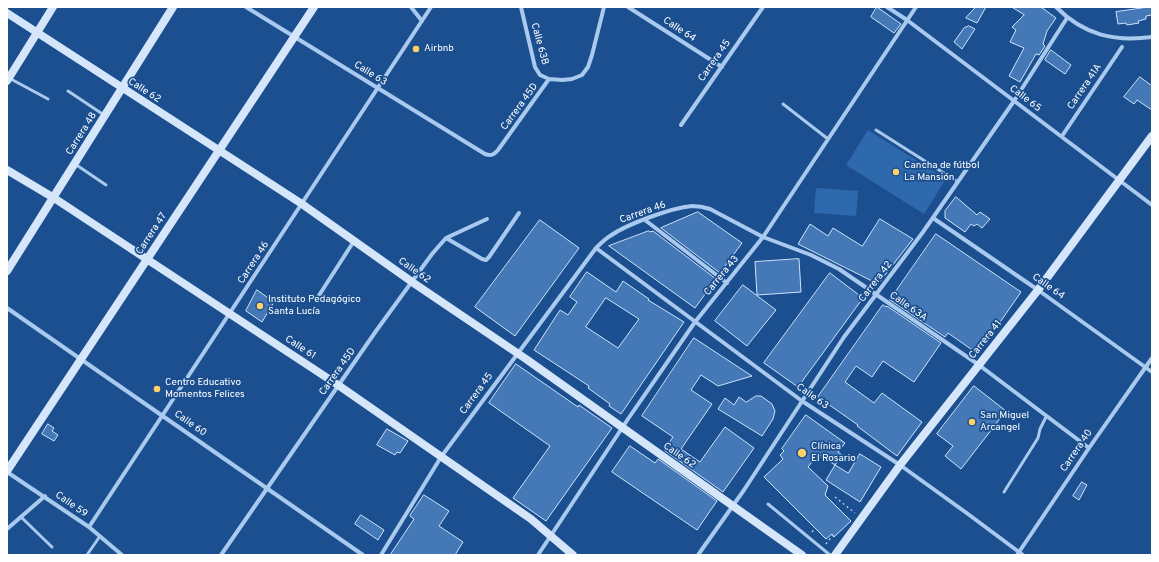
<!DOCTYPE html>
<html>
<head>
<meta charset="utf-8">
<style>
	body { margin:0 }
	#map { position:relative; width:1159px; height:562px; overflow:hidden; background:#1b4f8f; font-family:Overpass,sans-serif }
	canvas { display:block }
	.frame { position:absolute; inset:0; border:8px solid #fff; pointer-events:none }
</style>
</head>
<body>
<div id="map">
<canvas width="1159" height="562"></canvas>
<div class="frame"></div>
</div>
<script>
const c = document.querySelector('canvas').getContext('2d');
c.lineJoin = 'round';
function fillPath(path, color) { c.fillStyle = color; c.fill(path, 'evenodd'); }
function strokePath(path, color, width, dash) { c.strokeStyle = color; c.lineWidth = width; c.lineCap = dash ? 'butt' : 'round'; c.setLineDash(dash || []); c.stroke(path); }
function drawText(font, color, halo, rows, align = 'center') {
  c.font = font + ' Overpass,sans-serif'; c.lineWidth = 3.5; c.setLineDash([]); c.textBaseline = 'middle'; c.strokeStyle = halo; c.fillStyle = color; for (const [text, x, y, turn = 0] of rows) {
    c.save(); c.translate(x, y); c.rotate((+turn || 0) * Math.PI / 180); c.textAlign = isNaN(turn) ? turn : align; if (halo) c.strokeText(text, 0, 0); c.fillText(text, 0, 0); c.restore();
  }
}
const green = new Path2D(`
	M868,130L946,179L924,214L846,165Z
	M816,188L858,191L856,216L814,213Z`);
const building = new Path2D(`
	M877,7L901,24L894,33L871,17Z
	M976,7H986L977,23L966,18Z
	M1012,7H1041L1056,18L1047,31L1043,44L1045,46L1039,55L1036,54L1020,82L1009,76L1024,48L1010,42L1016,30L1012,27L1024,15Z
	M1152,7V15L1146,16V19L1138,21L1139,23L1127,25L1126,23L1118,24L1116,12Z
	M969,26L975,29L962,49L954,42L964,28Z
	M1051,50L1071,65L1065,74L1045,60Z
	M1140,77L1152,86V110L1137,100L1134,104L1124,97Z
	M956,197L977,215L980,212L990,219L982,228L977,224L974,226L971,224L965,232L945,218V211Z
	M698,212L742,243L720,273L661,228Z
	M880,219L913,239L878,284L798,244L810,224L828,236L833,228L862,246Z
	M540,220L579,248L515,336L475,307Z
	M649,231L650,232L653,231L716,279L695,308L609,246Z
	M936,234L1021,292L978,354L948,333L945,337L890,300Z
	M799,259L801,292L757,295L755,262Z
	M587,272L616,292L623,281L649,299L648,300L684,322L621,414L609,406L610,404L588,388L589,386L534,350L560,310L568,315L577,302L570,297ZM606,298L639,319L618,348L586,327Z
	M830,273L863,298L798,387L764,363Z
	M743,285L776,310L747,346L715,321Z
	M257,290L274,302L262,322L246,311Z
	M883,305L886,307L887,306L941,343L914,382L883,361L872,377L856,366L845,382L874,403L882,393L922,422L897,456L857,426L858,425L818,397Z
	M694,338L752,376L718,386L701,375L691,390L712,404L681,449L700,462L725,427L754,448L723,492L664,450L673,437L642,416Z
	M516,364L578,407L579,405L612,428L546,521L513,498L550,446L489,403Z
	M974,386L1006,411L961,469L945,456L953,446L937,434Z
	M756,396H761L772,404L775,411L773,419L762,436L718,409L725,398L734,405L739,397L746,402Z
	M806,415L845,443L838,452L842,455L835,465L818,454L808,467L828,486L825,495L851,521L834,537L832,534L826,539L764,477L783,459L780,455L784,451L782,449Z
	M48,424L54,428L52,431L58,435L54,441L42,434Z
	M387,429L408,441L400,453L397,452L395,455L377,445Z
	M630,446L655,463L658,459L717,501L697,530L612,472Z
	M860,454L881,467L860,502L826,480L835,465L848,473Z
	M1082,482L1087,485L1079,500L1073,496Z
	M424,495L449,511L439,526L463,542L455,555H390L414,519L410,516Z
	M361,515L384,530L378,540L355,524Z`);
const path = new Path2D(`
	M835,497L855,513
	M812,532L815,528
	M826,544L833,535`);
const lane = new Path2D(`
	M9,78L48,99
	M68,91L104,115
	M783,104L828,139
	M876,130L958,182
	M75,164L106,185
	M1004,492L1038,438L1040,429L1046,417
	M768,504L830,555
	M21,517L52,547
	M87,555L100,536`);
const street = new Path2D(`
	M246,7L485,154C491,156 494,155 498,150L549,79
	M411,7L422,21
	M521,7L535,67L540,75L549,79L562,80L572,79L582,75L588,67L592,55L604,7
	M628,7L722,67
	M887,7L907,20L1152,205
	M1056,7C1084,35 1114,42 1152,37
	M681,125L763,7
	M1062,136L1122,47
	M933,218L1038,290L1152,372
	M645,220L727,283
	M446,238L482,259L486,260L489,257L519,213
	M596,248L802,401L900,465L968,514L1023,555
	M316,300L354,241
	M7,308L363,555
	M7,472L89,527L122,555
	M89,527L431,7
	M7,529L45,496
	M221,555L376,331L432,254L446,238L487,219
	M381,555L441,457L596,248C600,244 605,239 610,236C627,224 671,208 692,206C698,206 704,207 710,209L763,237L811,255L839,269L979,365L1089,448
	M538,555L628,419L695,322L763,237L916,7
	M698,555L744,490L844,337L923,232L1014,101L1067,18
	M1017,555L1089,448L1152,358`);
const secondary = new Path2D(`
	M7,13L302,204L415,284L526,359L802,555
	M7,81L53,7
	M7,170L54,198L338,385L531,519L573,555
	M7,271L173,7
	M7,471L314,7
	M835,555L900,465L1038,290L1152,136`);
const markers = [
	[416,49,4,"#ffd166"],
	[896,172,4,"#ffd166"],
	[260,306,4,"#ffd166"],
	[157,389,4,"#ffd166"],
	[972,422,4,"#ffd166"],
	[802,453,5,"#ffd166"]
];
const streetNames = [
	["Calle 64",679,30,33],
	["Calle 63B",539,44,75],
	["Carrera 45",715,61,-55],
	["Calle 63",370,74,32],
	["Carrera 41A",1085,87,-56],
	["Calle 62",144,91,33],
	["Calle 65",1025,99,37],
	["Carrera 45D",520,107,-54],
	["Carrera 48",82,134,-58],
	["Carrera 46",643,213,-20],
	["Carrera 47",152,234,-57],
	["Carrera 46",254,263,-57],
	["Calle 62",414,271,35],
	["Carrera 43",722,276,-51],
	["Carrera 42",876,282,-53],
	["Calle 64",1048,287,35],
	["Calle 63A",908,307,35],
	["Carrera 41",986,340,-52],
	["Calle 61",300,348,33],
	["Carrera 45D",338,372,-55],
	["Carrera 45",477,394,-54],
	["Calle 63",812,397,35],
	["Calle 60",190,424,35],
	["Carrera 40",1077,451,-56],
	["Calle 62",679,456,35],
	["Calle 59",71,505,35]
];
const poiNames = [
	["Airbnb",424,49],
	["Cancha de fútbol",904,166],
	["La Mansión",904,178],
	["Instituto Pedagógico",268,300],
	["Santa Lucía",268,312],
	["Centro Educativo",165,383],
	["Momentos Felices",165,395],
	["San Miguel",980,416],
	["Arcangel",980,428],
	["Clínica",811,447],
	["El Rosario",811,459]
];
fillPath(green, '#2e69ad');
fillPath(building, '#4478b7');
strokePath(building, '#cfe3fa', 1);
strokePath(path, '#a9c9ee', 1.5, [2, 3]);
strokePath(lane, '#a9c9ee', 3);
strokePath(street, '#a9c9ee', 4);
strokePath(secondary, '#d6e6fa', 8);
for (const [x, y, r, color] of markers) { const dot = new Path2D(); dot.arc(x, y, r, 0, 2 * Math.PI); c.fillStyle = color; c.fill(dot); strokePath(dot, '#1b4f8f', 1.5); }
drawText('10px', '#fff', '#1b4f8f', streetNames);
drawText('10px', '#fff', '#1b4f8f', poiNames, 'left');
</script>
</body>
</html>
